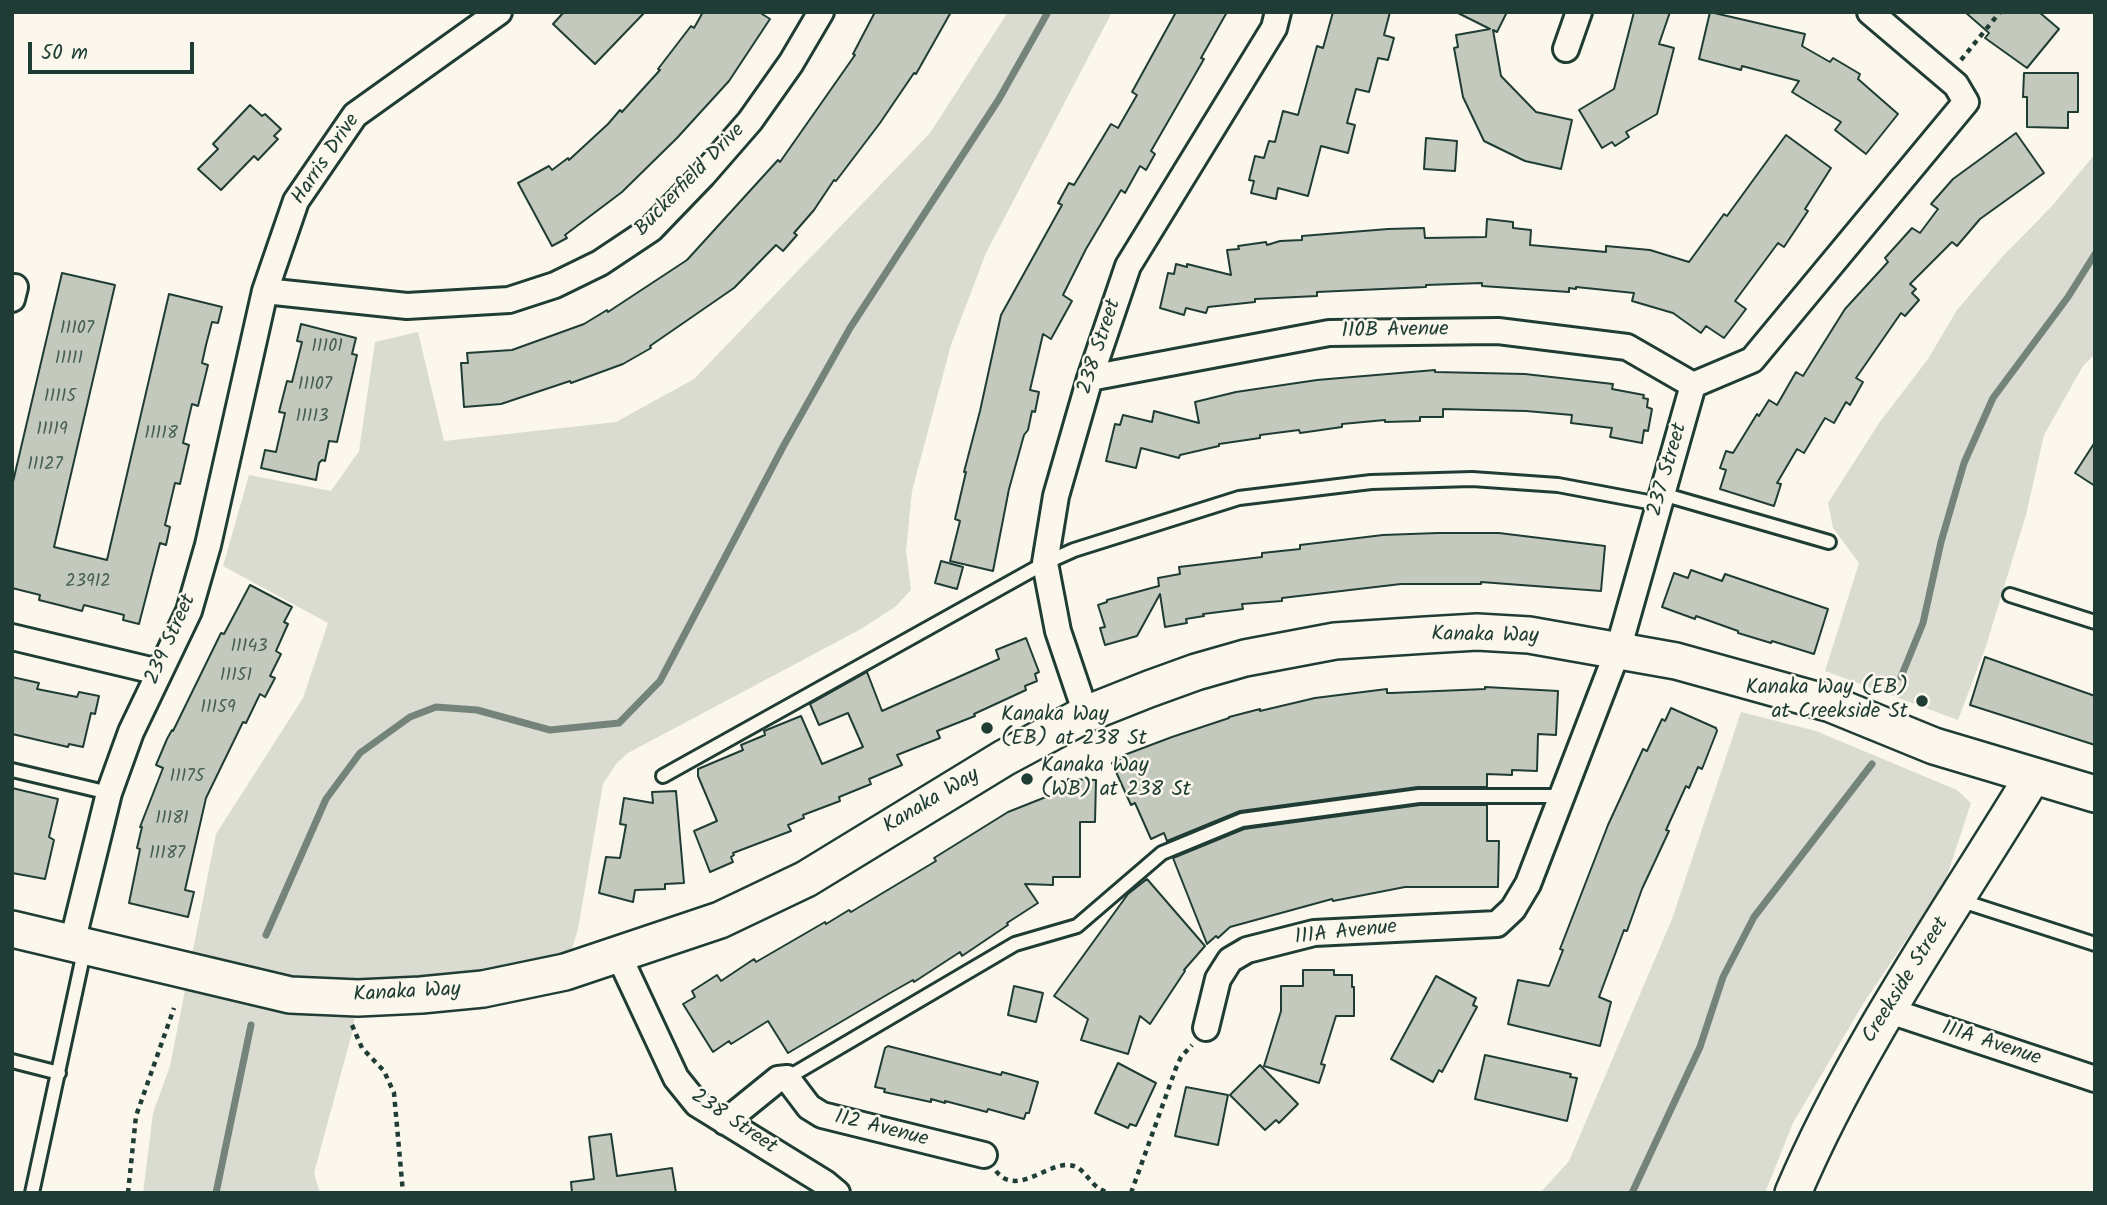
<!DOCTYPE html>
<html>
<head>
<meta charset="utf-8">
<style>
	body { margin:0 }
	#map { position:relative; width:2107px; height:1205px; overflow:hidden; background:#fbf7ec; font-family:Kalam,sans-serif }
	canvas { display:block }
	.frame { position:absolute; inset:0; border:14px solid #1f3d34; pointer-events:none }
	.scale { position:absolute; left:28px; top:42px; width:166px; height:32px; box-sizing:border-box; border:4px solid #1f3d34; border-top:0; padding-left:9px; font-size:21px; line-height:24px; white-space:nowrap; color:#1f3d34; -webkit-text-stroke:5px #fbf7ec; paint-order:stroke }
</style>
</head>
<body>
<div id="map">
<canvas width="2107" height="1205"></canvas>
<div class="frame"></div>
<div class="scale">50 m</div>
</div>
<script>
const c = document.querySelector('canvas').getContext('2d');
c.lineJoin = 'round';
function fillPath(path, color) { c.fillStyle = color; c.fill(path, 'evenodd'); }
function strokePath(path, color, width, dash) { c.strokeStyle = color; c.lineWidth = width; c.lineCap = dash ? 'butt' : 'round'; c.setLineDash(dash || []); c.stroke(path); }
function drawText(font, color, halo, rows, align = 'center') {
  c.font = font + ' Kalam,sans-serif'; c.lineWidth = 5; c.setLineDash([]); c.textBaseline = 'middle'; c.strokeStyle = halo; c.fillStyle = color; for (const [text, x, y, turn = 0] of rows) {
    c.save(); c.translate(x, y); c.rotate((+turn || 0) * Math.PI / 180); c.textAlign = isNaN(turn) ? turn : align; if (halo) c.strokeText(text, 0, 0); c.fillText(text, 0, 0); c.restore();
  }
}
const green = new Path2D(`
	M1008,12H1112L986,253L951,345L912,491L906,551L911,590L895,607L861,629L628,753L616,764L603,784L578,929L565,972L358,998L352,1033L314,1173L320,1193H143L153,1113L170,1066L216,834L303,698L328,623L223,566L249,475L331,491L359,451L375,342L418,332L444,441L616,422L694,379L930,133Z
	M2095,154V354L2083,366L2044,435L2026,515L1986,646L1958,720L1825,671L1859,563L1833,528L1828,503L1879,423L1928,359L1957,310L2003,256L2052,206Z
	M1741,712L1816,731L1957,790L1971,803L1945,882L1863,1004L1793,1123L1765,1193H1540L1569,1161L1672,919Z`);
const stream = new Path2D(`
	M1901,677L1923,623L1941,542L1964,463L1993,398L2068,297L2095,254
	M266,935L326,799L360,753L410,717L436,707L477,710L550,730L619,723L660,681L784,445L850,328L999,99L1048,12
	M216,1193L251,1025
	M1632,1193L1700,1047L1723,977L1754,917L1872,764`);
const building = new Path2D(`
	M564,12H645L595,64L553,24Z
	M703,12H759L770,19L729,81L677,138L622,192L565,235L567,238L552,246L518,183L549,166L552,170L568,158L569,160L608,124L620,110L622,112L660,70L658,69L691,26L694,28Z
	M875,12H951L916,74L914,73L880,123L836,181L834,180L814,210L794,233L797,235L783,251L776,245L734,288L650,346L651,348L623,364L571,383L570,381L501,404L464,407L461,363H468L467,353L512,350L584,324L607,310L608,312L687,260L778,160L780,162L855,55L853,54Z
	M1176,12H1227L1201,58L1204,59L1151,151L1155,154L1146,170L1140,166L1125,193L1121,190L1086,249L1063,295L1072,301L1051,339L1043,334L1030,390L1039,392L1035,412L1032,411L1028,430L1024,435L1009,489L993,571L950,561L960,521L955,519L966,472H964L980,411L1001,315L1062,205L1058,203L1069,183L1074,185L1111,124L1118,128L1137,95L1132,92Z
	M1333,12H1390L1384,35L1394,38L1388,60L1378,58L1369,92L1356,89L1347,123L1355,125L1348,153L1321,146L1308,196L1278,188L1276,199L1251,193L1254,181L1249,180L1255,156L1264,158L1269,141L1275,142L1283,111L1298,115L1317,46L1323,48Z
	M1456,12H1507L1497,32L1493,30L1501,76L1536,112L1572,120L1561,169L1525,161L1484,141L1463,97L1454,48L1458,47L1456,35L1490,29Z
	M1634,12H1670L1659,44L1674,48L1657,114L1626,132L1629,137L1615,146L1612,142L1602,148L1579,110L1614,89Z
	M1710,12L1805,34L1802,46L1830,62L1833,58L1860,74L1858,79L1898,114L1866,154L1835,130L1841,122L1792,92L1799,81L1742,66L1741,70L1699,59Z
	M1965,12H2039L2059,29L2027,68L1985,38L1989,33Z
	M2024,73H2078V112H2068V128L2027,127V97H2023Z
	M250,105L262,116L265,114L281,129L274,136L278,139L258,160L254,156L221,190L198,169L218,149L213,144Z
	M2016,133L2044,173L1980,219L1957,246L1952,242L1910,284L1916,289L1912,293L1919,300L1905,316L1901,313L1856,378L1863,382L1850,405L1846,402L1834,423L1825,418L1804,453L1797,449L1777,483L1781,484L1774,506L1720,489L1726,470L1720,468L1726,451L1733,453L1757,414L1759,416L1769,400L1777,405L1796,372L1803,376L1845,309L1888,262L1885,258L1912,228L1920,233L1938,209L1931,204L1953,179Z
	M1786,135L1831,168L1805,209L1808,211L1784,247L1778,243L1735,301L1746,309L1724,338L1706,326L1701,333L1673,313L1632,301L1634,293L1576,287V289L1569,288V292L1482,286V283L1426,285V287L1317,292V296L1255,299V302L1208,307L1206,313L1186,308L1184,315L1160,308L1168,273L1174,274L1176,264L1187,267V264L1231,275L1227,250L1239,249L1238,246L1266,242L1267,245L1280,241L1302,240V236L1388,229L1424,228L1425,238L1486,237L1487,219L1513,222V228L1531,230L1530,245L1606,252V246L1650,250L1689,262L1724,214L1727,216Z
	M1426,138L1457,141L1455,171L1424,169Z
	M62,273L115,285L54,547L107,560L169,294L222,307L218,323L212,322L206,345L202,363L208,365L198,406L192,404L188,421L183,443L189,445L180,484L175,483L165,525L170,527L166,545L160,543L139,624L123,620L124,615L84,605L82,611L59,605L39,600L40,595L12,588V486Z
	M301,324L356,338L352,354L357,355L337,442L329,441L325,461L322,460L319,463L316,480L261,468L265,450L276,452L285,413L279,412L287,381L292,382L302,342L297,341Z
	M1435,370V372L1525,374L1613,384L1612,389L1644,395L1643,398L1648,399L1647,407L1652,409L1648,431L1644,430L1642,443L1610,437L1612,428L1571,423L1572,415L1526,411L1443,409V417H1420V421L1385,422V420L1342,424V427L1300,433L1299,430L1260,435V438L1219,444V446L1180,455L1179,458L1141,448L1136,468L1106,461L1115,424L1120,425L1123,415L1152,422L1154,411L1199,423L1195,402L1236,392L1317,380Z
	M2095,442V486L2075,473Z
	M1438,533H1499L1605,546L1601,591L1481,582V584H1401L1282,598V601L1242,604L1243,609L1203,614L1204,616L1186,619L1187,623L1165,627L1160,594L1137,636L1105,645L1100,628L1105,627L1098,605L1107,602V600L1159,586L1158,578L1180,574L1179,567L1262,557V553L1300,549V545L1383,535Z
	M941,561L963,567L957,589L935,583Z
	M1691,570L1722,581L1725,574L1828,609L1814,654L1772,641L1771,643L1738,633V631L1696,616L1695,619L1662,607L1674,573L1688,578Z
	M250,585L292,607L284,622L288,624L276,651L281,654L270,676L275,678L265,697L260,694L246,723L243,722L206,798L185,890L194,892L188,917L129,903L140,849L137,848L142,827H140L163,768L156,765L167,739L172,730L173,731L221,633L224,634Z
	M1026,638L1039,672L1035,674L1037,681L1025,686L1026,690L974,714L975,716L937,731L940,738L897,755L902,765L869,779L871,784L839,797L840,801L803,815L804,818L788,825L791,831L733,853L734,855L731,857L733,862L710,872L694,831L717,821L698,776V769L743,750L741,745L765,735L764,731L801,716L822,764L863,747L848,713L819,725L810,704L867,672L882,711L999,659L996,650Z
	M1985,657L2095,696V745L1970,705Z
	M12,677L39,683L37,689L77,697L79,692L99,696L95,714L91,713L83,747L69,744L68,747L12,734Z
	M1485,687L1558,691L1556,735L1538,734L1537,771L1512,770V775L1487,774V787H1418L1240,811L1167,841L1164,833L1151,839L1135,803L1131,805L1112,763L1121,759L1119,757L1172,737L1229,718V717L1260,709V711L1315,698L1387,689V693H1391L1485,689Z
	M1671,708L1716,728L1717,731L1702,769L1698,767L1689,788L1686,786L1666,830L1669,831L1642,889L1627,931L1624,930L1599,997L1611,1002L1600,1046L1508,1024L1518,980L1549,986L1563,950L1560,949L1608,825L1643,749L1647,751L1662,719L1665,721Z
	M1068,779L1096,780L1095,822H1080V877H1053V885L1025,884L1038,903L1007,923L1008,925L962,956L960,952L914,982L913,980L890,993L788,1053L768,1021L731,1044L729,1041L713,1052L683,1004L695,997L692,991L717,975L721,981L754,959L756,962L825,922L826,924L849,910L851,912L936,861L934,858L1008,812L1061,791V785H1067Z
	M12,788L58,799L49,837L54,840L45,879L12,873Z
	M676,791L684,883L665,884V889L635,890L633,902L599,893L606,857L620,858L626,825L620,824L624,798L653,803L652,792Z
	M1420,805H1487V841H1499L1498,887H1405L1333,901L1332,899L1230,927L1218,938L1216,936L1207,944L1173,858L1244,829Z
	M1147,879L1205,946L1184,970L1185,971L1150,1024L1140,1016L1128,1054L1081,1040L1088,1019L1054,996L1128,894Z
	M1303,970H1334V975H1352V987H1354V1016H1336L1321,1064L1325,1065L1319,1083L1264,1066L1281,1011V986H1303Z
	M1436,976L1476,998L1473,1005L1477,1007L1442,1072L1439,1070L1433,1082L1391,1059Z
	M1014,986L1043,993L1036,1022L1008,1015Z
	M888,1046L1001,1075L1002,1072L1038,1082L1029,1113H1026L1024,1119L988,1109L987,1112L945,1101V1103L931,1099V1102L884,1092L885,1089L875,1087L885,1048Z
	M1485,1055L1571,1074L1570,1077L1577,1078L1567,1121L1475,1099Z
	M1118,1063L1156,1083L1136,1126L1130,1124L1128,1128L1095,1113Z
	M1260,1065L1298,1104L1279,1123L1276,1120L1265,1130L1230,1095Z
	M1186,1087L1228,1095L1218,1145L1175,1136Z
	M611,1134L617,1176L672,1168L676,1193H572L571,1182L594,1179L589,1137Z`);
const path = new Path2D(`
	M1961,60L2000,12
	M352,1025L362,1048L384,1071L394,1093L403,1193
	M996,1171C1015,1196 1044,1166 1066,1165C1087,1164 1087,1188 1110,1193
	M128,1193L136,1116L174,1008
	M1131,1193L1176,1068L1181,1057L1192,1045`);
const lane = new Path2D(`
	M1662,494L1829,542
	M2010,595L2095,622
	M12,770L109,793
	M663,776L1045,563L1074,550L1239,498L1371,482L1472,479L1558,485L1659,504
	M1959,900L2095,944
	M12,1061L59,1073
	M787,1078L1015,944L1077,926L1162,853L1242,820L1419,796H1562
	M32,1193L85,947`);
const street = new Path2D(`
	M1566,49L1579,12
	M265,291L407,306L509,300L555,285L600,263L651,229L703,175L750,121L791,63L821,12
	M12,299L15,287
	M1090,378L1329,333L1498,331L1627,347L1693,385
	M1693,385L1752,360L1966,102L1956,85L1870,12
	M12,637L159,672
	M1086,714L1058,631L1045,563L1056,496L1090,378L1128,266L1274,28L1278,12
	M72,943L109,793L131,732L189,611L208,545L265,291L296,201L355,115L499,12
	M619,956L676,1078L697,1104L825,1183L837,1193
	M1887,1010L2095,1079
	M1206,1028L1218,979L1230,960L1247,950L1314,933L1497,924L1513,909L1528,884L1618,650L1693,385
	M725,1122L778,1079L787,1078L809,1107L822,1115L984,1155`);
const secondary = new Path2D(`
	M12,929L290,995L358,998L421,995L483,989L565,972L720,920L806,879L1004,758L1086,714L1149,689L1196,672L1245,658L1335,641L1426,635L1477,632L1529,635L1676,661L1831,704L1934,746L2095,794
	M1793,1193C1856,1045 1950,913 2033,776`);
const markers = [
	[1922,701,7,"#1f3d34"],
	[987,728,7,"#1f3d34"],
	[1027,779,7,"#1f3d34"]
];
const numberNames = [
	["11107",77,330],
	["11101",327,348],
	["11111",69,360],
	["11107",315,386],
	["11115",60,398],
	["11113",312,418],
	["11119",52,431],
	["11118",161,435],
	["11127",45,466],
	["23912",88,583],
	["11143",249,648],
	["11151",236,677],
	["11159",218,709],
	["11175",187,778],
	["11181",172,820],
	["11187",167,855]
];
const streetNames = [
	["Harris Drive",327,160,-56],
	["Buckerfield Drive",691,181,-46],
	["110B Avenue",1395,332,-1],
	["238 Street",1101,347,-72],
	["237 Street",1669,470,-74],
	["Kanaka Way",1485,637,1],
	["239 Street",172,640,-66],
	["Kanaka Way",932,802,-31],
	["111A Avenue",1346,934,-6],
	["Creekside Street",1907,981,-58],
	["Kanaka Way",407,994,-3],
	["111A Avenue",1991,1045,18],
	["238 Street",733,1123,34],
	["112 Avenue",881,1130,14]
];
const poiNames = [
	["Kanaka Way (EB)",1908,689,"right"],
	["at Creekside St",1908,713,"right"],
	["Kanaka Way",1001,716],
	["(EB) at 238 St",1001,740],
	["Kanaka Way",1041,767],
	["(WB) at 238 St",1041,791]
];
fillPath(green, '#dbdcd1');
strokePath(stream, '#74847b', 7);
fillPath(building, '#c4c9be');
strokePath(building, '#1f3d34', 2);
strokePath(lane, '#1f3d34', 18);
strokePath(street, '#1f3d34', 30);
strokePath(secondary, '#1f3d34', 40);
strokePath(path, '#1f3d34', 4.5, [5, 5]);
strokePath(lane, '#fbf7ec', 12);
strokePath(street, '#fbf7ec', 24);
strokePath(secondary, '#fbf7ec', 35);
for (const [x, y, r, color] of markers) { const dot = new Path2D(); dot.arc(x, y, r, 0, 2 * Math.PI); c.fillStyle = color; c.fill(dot); strokePath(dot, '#fbf7ec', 2.5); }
drawText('18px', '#486056', null, numberNames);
drawText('21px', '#1f3d34', '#fbf7ec', streetNames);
drawText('21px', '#1f3d34', '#fbf7ec', poiNames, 'left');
</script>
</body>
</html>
